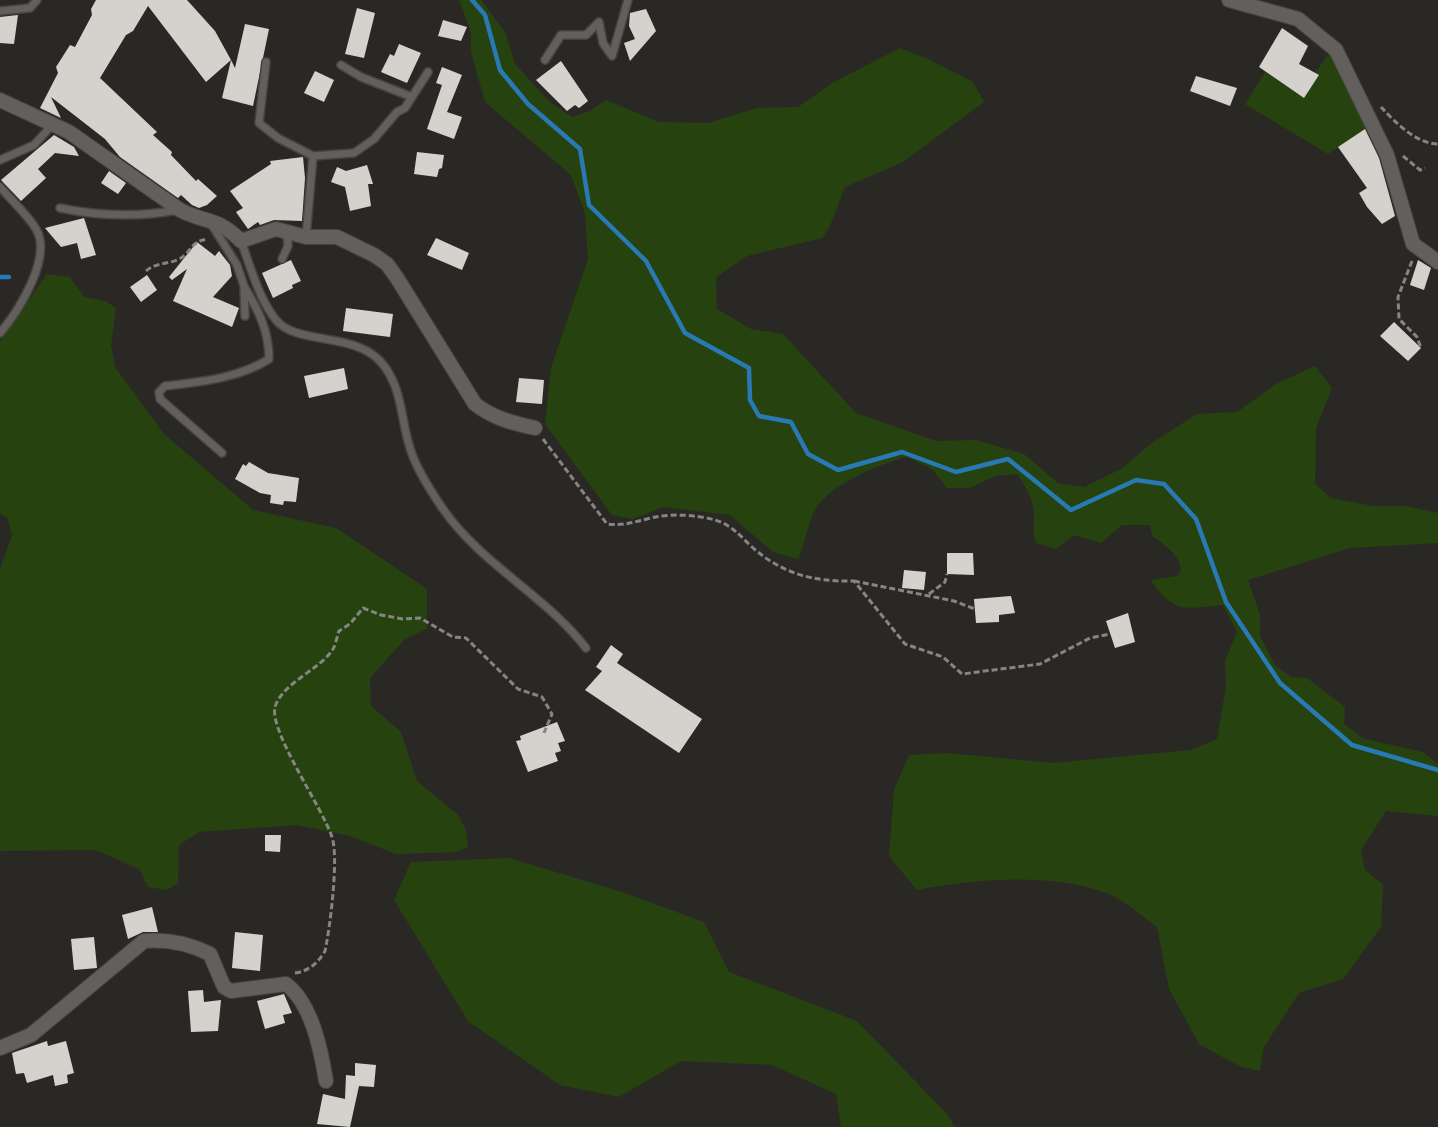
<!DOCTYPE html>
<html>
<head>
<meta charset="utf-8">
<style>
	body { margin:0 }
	canvas { display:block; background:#2a2825 }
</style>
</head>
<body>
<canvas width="1438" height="1127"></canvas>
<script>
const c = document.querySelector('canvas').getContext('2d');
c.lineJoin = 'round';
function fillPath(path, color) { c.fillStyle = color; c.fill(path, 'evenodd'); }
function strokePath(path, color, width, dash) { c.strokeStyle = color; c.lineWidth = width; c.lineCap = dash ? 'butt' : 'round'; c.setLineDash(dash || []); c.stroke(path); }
const green = new Path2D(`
	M459,0H481L505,32L515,64L549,101L572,117L590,111L606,100L659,122L708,123L757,108L798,107L834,82L900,48L928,59L973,82L984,102L903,162L845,187L830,226L822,238L747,256L716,277L717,309L751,329L783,334L856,413L936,441L976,440L1024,454L1058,483L1084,487L1121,469L1152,443L1197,414L1237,412L1276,384L1315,366L1332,388L1316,428L1315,484L1331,498L1373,506H1405L1438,513V543L1350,548L1248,580L1260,615V636L1275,665L1291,677L1307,678L1345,707L1344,724L1364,739L1423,752L1438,764V816L1386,811L1361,850L1365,870L1383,885L1381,927L1343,979L1299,993L1264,1047L1260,1071L1239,1066L1199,1044L1169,989L1157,927C1143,917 1130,905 1115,897C1061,871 975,879 917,890L889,856L894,790L909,755L947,753L1053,763L1191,750L1217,739L1226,686L1225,661L1237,632L1223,605C1186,609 1173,614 1151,580L1177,576L1181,570C1179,554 1165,545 1152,536L1150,525H1122L1101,543L1074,535L1056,549L1036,543C1032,532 1034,525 1034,514C1034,499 1025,486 1017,474L995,476L970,488H947L932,469L907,457C881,463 823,487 813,514C807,529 804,545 798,559L773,552L730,515L663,507L633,519L612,515L545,424L551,368L588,259L585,213L571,175L485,102L471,52V32Z
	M1330,52L1368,127L1328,154L1245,104L1265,72L1304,98L1318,76L1315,73Z
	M47,274L70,277L84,297L105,301L116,308L111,345L115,367L164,434L253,510L336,528L427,589V629L405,639L370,678L371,706L401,732L417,781L458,815L466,830L468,847L456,852L396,854L350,836L297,825L199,832L179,845L178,883L167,890L148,887L139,869L96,850L0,851V569L12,535L7,517L0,514V341Z
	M509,858L619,891L704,922L729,972L857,1021L947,1114L955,1127H841L836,1094L772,1065L681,1061L619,1097L560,1085L468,1021L394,900L411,862Z`);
const stream = new Path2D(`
	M472,0L485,15L500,70L528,104L580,149L589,205L646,261L685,333L749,368L750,400L759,416L791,422L808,454L838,470L902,452L956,472L1008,459L1071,510L1136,480L1164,484L1196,519L1226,602L1280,683L1352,745L1438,770
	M0,277H9`);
const building = new Path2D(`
	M96,0H187L215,31L231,60L206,82L148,6L133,31L126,35L100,78L157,132L153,135L172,152L171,155L196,181L198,179L217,196L207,205L199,208L192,205L181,195L178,198L120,157L105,139L51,97L61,118L40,108L58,73L56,67L70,45L75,47L92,15L91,9Z
	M357,8L375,13L364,58L345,54Z
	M646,9L656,31L630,61L624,43L635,39L629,26L630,13Z
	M18,15L14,44L0,43V17Z
	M443,20L467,27L461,41L438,36Z
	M245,24L269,29L253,106L222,98L231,60L235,68Z
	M1282,28L1308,46L1299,64L1319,75L1304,98L1259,67Z
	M399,44L421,53L407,83L381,72L390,54L394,56Z
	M561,61L588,101L579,108L575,105L567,111L536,80Z
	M442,67L462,75L447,112L462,117L454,139L427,129L442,85L436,83Z
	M315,71L334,80L324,102L304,93Z
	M1196,76L1237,88L1230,106L1190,91Z
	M1365,129L1379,158L1395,216L1382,224L1367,207L1359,193L1367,188L1338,147Z
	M54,135L74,147L79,156L55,153L38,169L46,178L21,201L1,180Z
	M417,152L444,155L442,168L439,169L437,177L414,174Z
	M303,157L305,178L302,221L274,220L260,225L258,222L248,229L236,212L243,208L230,191L271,164L270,161Z
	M367,165L373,184H368L371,206L350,211L345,187L331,182L337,167L346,171Z
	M109,171L126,183L118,194L101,183Z
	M84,218L96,255L81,259L77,243L61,247L45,228Z
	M436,238L469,253L462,270L427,255Z
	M197,242L215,256L219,251L230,265L232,276L213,297L239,308L232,327L173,301L187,269L172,280L169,277Z
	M291,260L301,281L292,285L293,288L273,298L262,273Z
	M1418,260L1431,268L1424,290L1410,285Z
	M147,275L157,290L141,302L130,287Z
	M346,308L393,314L390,337L343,331Z
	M1394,322L1421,348L1408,361L1380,336Z
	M344,368L348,389L309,398L304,376Z
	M519,378L544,380L542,404L516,402Z
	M249,462L268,473L299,478L296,502L284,501L283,505L270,503L271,495L260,493L235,479L243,464L246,466Z
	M947,553H973L974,575L947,574Z
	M904,570L926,572L924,590L902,588Z
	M1011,596L1015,613L999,615V622L976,623L974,599Z
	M1128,613L1135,642L1115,648L1106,621Z
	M611,645L623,654L617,663L702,719L679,753L585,690L602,671L596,667Z
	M557,722L565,741L558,743L561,751L555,753L558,761L528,772L516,741L521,740L520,736Z
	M265,835H281L280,852L265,851Z
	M152,907L158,932H143L128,939L122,915Z
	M235,932L263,935L260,971L232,968Z
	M94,937L97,968L74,970L71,939Z
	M203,990L204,1002L221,1000L218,1031L191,1032L188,991Z
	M284,994L292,1013L283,1015L285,1023L265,1029L257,1001Z
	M47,1041L48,1046L66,1041L74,1073L67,1075L68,1083L55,1086L53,1075L27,1083L24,1073L16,1074L12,1053Z
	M355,1063L376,1065L374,1087L359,1086L350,1127L317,1124L323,1094L345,1099L346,1075L355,1076Z`);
const path = new Path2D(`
	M1381,107C1395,122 1416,144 1438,144
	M1403,156L1420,170L1425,168
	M1412,261L1398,297L1399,319L1417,337L1421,348
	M146,271C155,263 167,264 177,260C192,254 189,241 208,239
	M543,439L607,524C624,526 634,522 651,518C670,513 697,515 715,520C732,525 740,536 752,547C782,574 814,582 854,581L905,644L943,657L962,674L1040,664L1090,638L1110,634
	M854,581L954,601L975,609
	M929,594L945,582L947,574
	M295,973C309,971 318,963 325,951C330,928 339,858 332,837C322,807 269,731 275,707C282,683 321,669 333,649C336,644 337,636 339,631L350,624L363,608L381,615L403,619L420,618L453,637L466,638L518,689L542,697L552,714L544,733`);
const service = new Path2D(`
	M0,11L30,8L37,0
	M545,60L561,35H586L599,22L603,43L612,56L628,0
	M266,62L259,123L278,138L313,156L354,153L374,139L397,112L405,108L428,72
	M341,65L361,77L412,97
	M0,160L34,145L53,124
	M0,187C12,201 27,214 36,229C53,257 18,312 0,333
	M60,208C98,216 140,217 178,210
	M210,222L237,265L244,286L245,316
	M306,237L313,156
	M241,241C250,266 259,299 276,320C296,345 353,332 380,361C404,387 400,423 412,454C419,473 432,493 443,509C482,565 545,595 586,648
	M282,259L288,246L287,233
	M222,453L160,399L159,392L165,386C199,382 240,378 269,359C269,330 258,310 244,286`);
const minor = new Path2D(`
	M1229,0L1298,19L1336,50L1387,155L1413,244L1438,262
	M0,100L69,132L180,210C207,224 216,216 241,241L276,229L306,237H337L374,255L387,264L397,278L475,404C493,418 512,423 535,428
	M0,1048L31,1035L144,941C168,939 188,943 210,954L224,987L231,991L286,984C312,1004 321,1050 326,1081`);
fillPath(green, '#26420f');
strokePath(stream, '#2879b4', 4.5);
fillPath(building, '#d5d2ce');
strokePath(service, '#464442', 10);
strokePath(minor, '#464442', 16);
strokePath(path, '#878583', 3, [6, 3]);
strokePath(service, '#625f5c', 7);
strokePath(minor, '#625f5c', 14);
</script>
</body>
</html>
